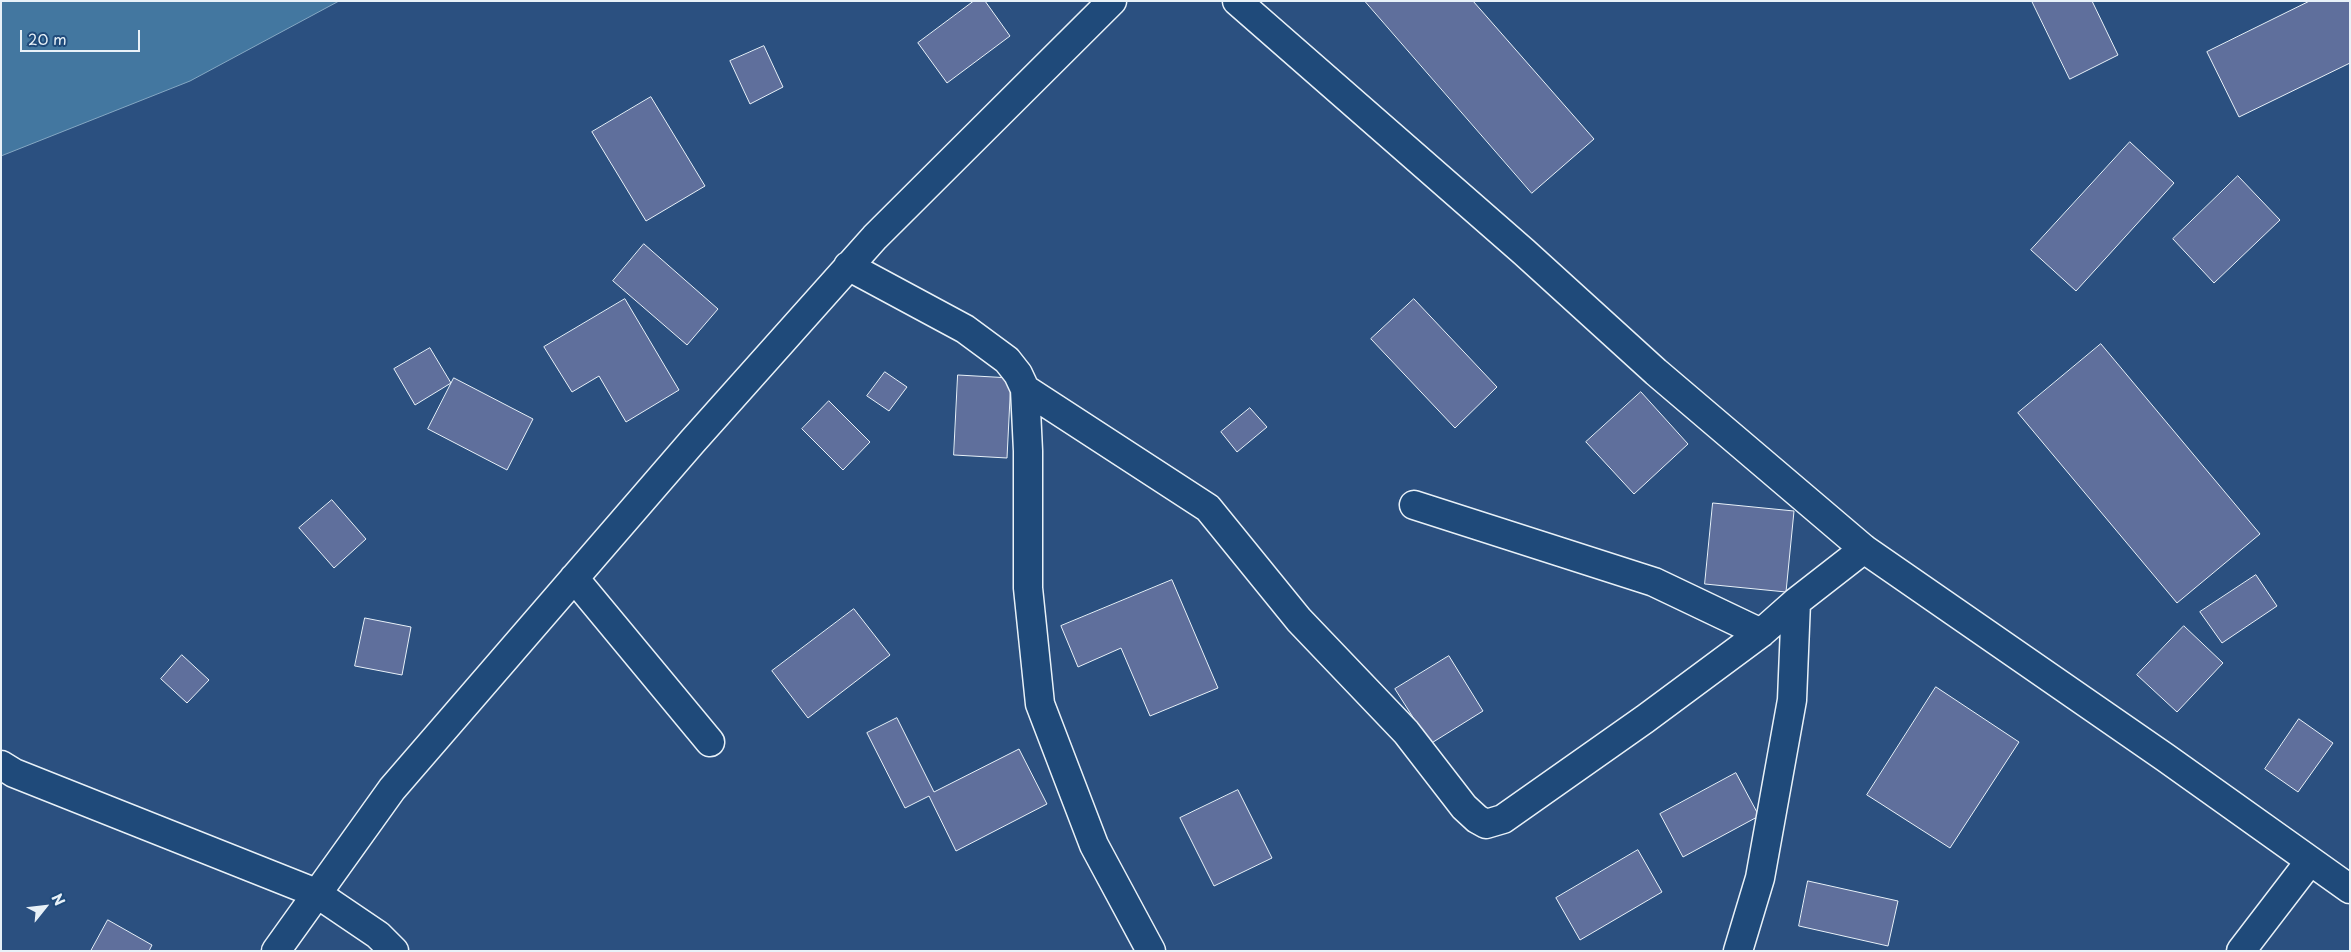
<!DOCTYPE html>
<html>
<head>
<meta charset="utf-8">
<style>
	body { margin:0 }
	#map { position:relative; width:2351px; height:952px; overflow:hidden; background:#2b5080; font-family:"Playpen Sans",sans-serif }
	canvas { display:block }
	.frame { position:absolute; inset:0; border:2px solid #e8f1f8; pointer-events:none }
	.north { position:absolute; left:20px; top:882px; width:50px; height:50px; -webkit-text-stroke:4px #1f4a7a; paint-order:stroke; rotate:61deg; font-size:14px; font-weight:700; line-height:20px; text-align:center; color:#e8f1f8 }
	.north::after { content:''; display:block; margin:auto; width:18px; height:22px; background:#e8f1f8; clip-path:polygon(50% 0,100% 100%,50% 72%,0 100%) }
	.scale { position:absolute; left:20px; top:30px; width:120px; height:22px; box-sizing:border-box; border:2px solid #e8f1f8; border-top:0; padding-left:6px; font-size:15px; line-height:18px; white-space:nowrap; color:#e8f1f8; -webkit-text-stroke:4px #1f4a7a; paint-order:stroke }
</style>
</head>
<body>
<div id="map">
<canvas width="2351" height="952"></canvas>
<div class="frame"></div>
<div class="north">N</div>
<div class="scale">20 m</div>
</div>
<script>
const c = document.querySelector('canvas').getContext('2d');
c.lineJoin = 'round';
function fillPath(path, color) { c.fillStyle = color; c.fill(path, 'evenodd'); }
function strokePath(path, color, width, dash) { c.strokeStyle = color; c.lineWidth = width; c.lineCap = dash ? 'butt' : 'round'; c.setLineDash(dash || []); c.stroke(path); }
const water = new Path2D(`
	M1,1H339L190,81L1,156Z`);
const building = new Path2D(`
	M974,1H985L1010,36L947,83L918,43Z
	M1365,1H1473L1594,139L1532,193Z
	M2032,1H2092L2118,55L2070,79Z
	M2310,1H2350V63L2239,117L2207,52Z
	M764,46L783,87L750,104L730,61Z
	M651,97L705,186L646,221L592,132Z
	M2130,142L2174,183L2076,291L2031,250Z
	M2238,176L2280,220L2214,283L2173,239Z
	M644,244L718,309L687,345L613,281Z
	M625,299L679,390L626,422L599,376L572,392L544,347Z
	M1414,299L1497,387L1455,428L1371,339Z
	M2101,344L2260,534L2177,603L2018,413Z
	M430,348L451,383L415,405L394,369Z
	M885,372L907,387L889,411L867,396Z
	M958,375L1011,378L1007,458L954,455Z
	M454,378L533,419L507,470L428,429Z
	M1641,392L1688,444L1634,494L1586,442Z
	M829,401L870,442L843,470L802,429Z
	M1250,408L1267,427L1237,452L1221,432Z
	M332,500L366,539L334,568L299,528Z
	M1713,503L1794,511L1786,592L1705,584Z
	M2256,575L2277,606L2222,643L2200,612Z
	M1172,580L1218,688L1150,716L1121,648L1078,667L1061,626Z
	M854,609L890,655L808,718L772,671Z
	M365,618L411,627L402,675L355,666Z
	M2184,626L2223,663L2177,712L2137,675Z
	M182,655L209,680L187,703L161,679Z
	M1449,656L1483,711L1430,744L1395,689Z
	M1936,687L2019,742L1950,848L1867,795Z
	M897,718L934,792L1019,749L1047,804L956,851L929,796L905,808L867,733Z
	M2299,719L2333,743L2298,792L2265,769Z
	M1736,773L1759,816L1683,857L1660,814Z
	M1238,790L1272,858L1214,886L1180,818Z
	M1638,850L1662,892L1580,940L1556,898Z
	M1808,881L1898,901L1888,946L1799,926Z
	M108,920L152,945L149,951H91Z`);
const minor = new Path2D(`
	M1237,1L1524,252L1656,372L1864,549L2166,758L2350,889
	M848,266L965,329L1007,360L1018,374L1025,389L1028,451V588L1040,704L1094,845L1151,951
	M1025,389L1208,508L1299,620L1406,732L1464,807L1477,819L1486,824L1503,819L1645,719L1761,633L1796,602L1864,549
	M1414,505L1654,582L1761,633
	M574,578L710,742
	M1,765L14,773L316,893L378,935L394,951
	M276,951L392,789L692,442L875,237L1112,1
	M1738,951L1760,878L1792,700L1796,602
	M2241,951L2310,861`);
fillPath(water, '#4377a0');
strokePath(water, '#85a8c3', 1);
fillPath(building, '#5f6f9c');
strokePath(building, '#e8f1f8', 1);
strokePath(minor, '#e8f1f8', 31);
strokePath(minor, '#1f4a7a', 28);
</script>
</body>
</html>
